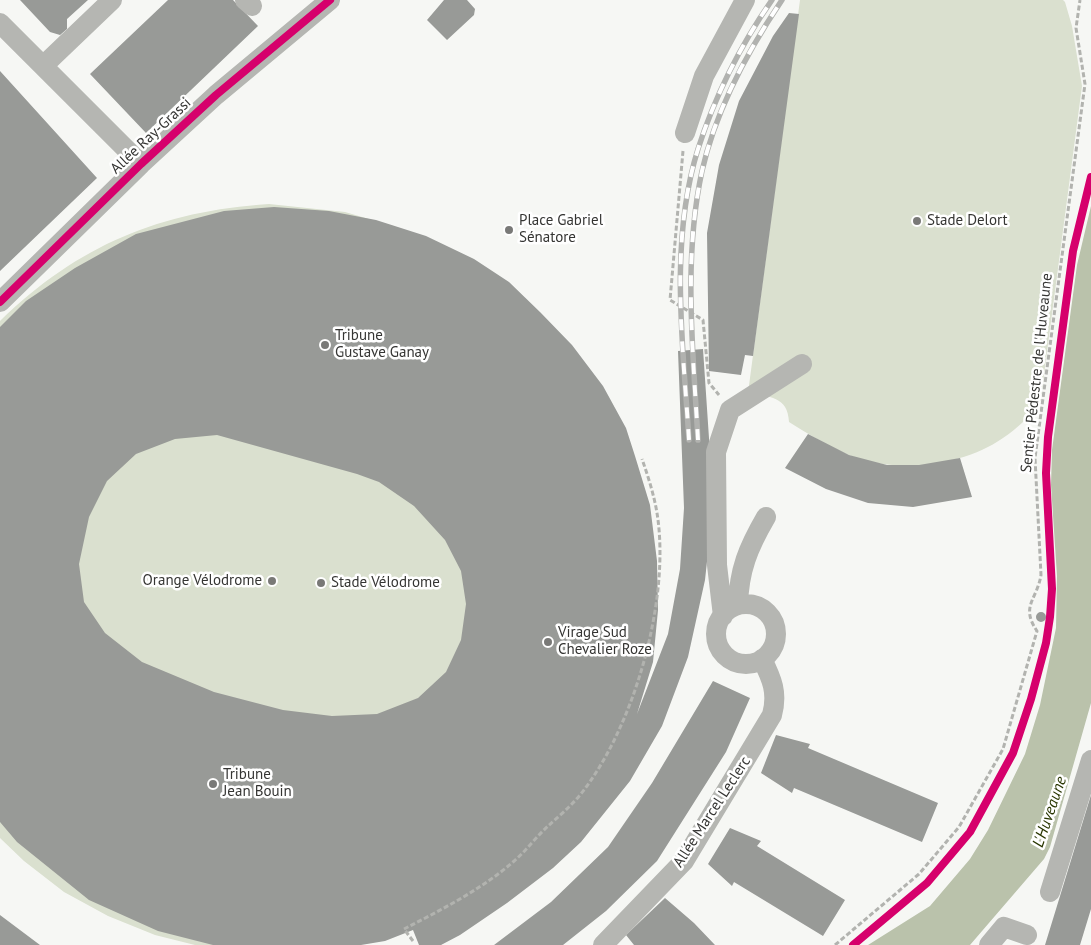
<!DOCTYPE html>
<html>
<head>
<meta charset="utf-8">
<style>
	body { margin:0 }
	canvas { display:block; background:#f6f7f4 }
</style>
</head>
<body>
<canvas width="1091" height="945"></canvas>
<script>
const c = document.querySelector('canvas').getContext('2d');
c.lineJoin = 'round';
function fillPath(path, color) { c.fillStyle = color; c.fill(path, 'evenodd'); }
function strokePath(path, color, width, dash) { c.strokeStyle = color; c.lineWidth = width; c.lineCap = dash ? 'butt' : 'round'; c.setLineDash(dash || []); c.stroke(path); }
function drawText(font, color, halo, rows, align = 'center') {
  c.font = font + ' "PT Sans",sans-serif'; c.lineWidth = 5; c.setLineDash([]); c.textBaseline = 'middle'; c.strokeStyle = halo; c.fillStyle = color; for (const [text, x, y, turn = 0] of rows) {
    c.save(); c.translate(x, y); c.rotate((+turn || 0) * Math.PI / 180); c.textAlign = isNaN(turn) ? turn : align; if (halo) c.strokeText(text, 0, 0); c.fillText(text, 0, 0); c.restore();
  }
}
const green = new Path2D(`
	M800,0H1063L1065,2L1072,26L1082,86L1040,405C1028,417 1017,429 1003,438C961,467 896,474 849,455C828,446 808,434 789,422C788,396 769,397 748,393Z
	M269,204L345,212L393,226L586,379L340,945H195L155,935L108,916L64,892L24,861L0,838V321C78,245 161,211 269,204Z`);
const water = new Path2D(`
	M1091,206V703L1050,847L1044,859L970,945H868L930,906L970,859L988,830L1025,754L1040,705L1056,628L1057,576L1051,485L1052,450L1077,265Z`);
const building = new Path2D(`
	M20,0H88L67,19V29L60,35L50,32Z
	M168,0H233L258,26L146,133L90,74Z
	M444,0H467L475,9L474,15L447,40L427,20Z
	M789,13L799,14L753,356L745,355L741,375L709,371L707,233L719,165L739,101L773,36Z
	M0,71L97,178L0,271Z
	M274,207L329,211L376,220L426,236L474,259L509,282L540,312L572,345L603,386L626,428L635,456L650,505L657,561L658,610L653,662L637,714L668,634L680,569L684,508L678,351L703,349L711,468L709,543L705,580L688,657L662,726L630,781L581,842L553,868L507,903L460,935L441,945H419L413,930L385,941L361,945H213L158,931L89,900L17,842L0,822V327L26,301L75,268L136,234L224,211ZM217,435L357,474L379,482L414,506L445,540L461,571L466,604L461,640L446,672L418,698L377,714L332,716L283,710L214,692L142,662L105,633L84,602L79,564L89,517L107,481L136,454L175,439Z
	M808,434L849,455L887,465H919L960,458L972,497L913,507L868,503L826,489L785,468Z
	M1036 617a5 5 0 1 1 10 0a5 5 0 1 1-10 0Z
	M713,681L750,698L726,752L657,861L606,911L563,945H494L551,902L608,847L652,783Z
	M776,735L810,744L808,748L938,803L922,842L794,788L792,793L761,773Z
	M1091,795V909L1080,945H1045Z
	M730,828L761,841L757,846L845,900L823,936L734,882L732,886L708,864Z
	M665,898L694,923L715,945H634L626,935Z
	M0,915L40,945H0Z`);
const path = new Path2D(`
	M683,151L670,300L703,320L709,383L719,395
	M413,941L404,929C441,910 482,889 513,862C526,851 536,837 548,826C558,817 570,807 580,795C634,728 671,599 657,513C654,495 648,476 642,459
	M835,945L919,874L959,827L1003,749L1037,631C1020,606 1037,600 1041,575L1035,458L1085,84L1076,28L1080,0`);
const minor = new Path2D(`
	M245,0L252,6
	M0,23L141,164
	M43,66L112,0
	M685,133L704,76L745,0
	M0,302L141,164L216,95L330,0
	M716 634a30 30 0 1 1 60 0a30 30 0 1 1-60 0Z
	M738,605C739,570 748,548 766,517
	M723,616L717,565L716,452L730,410L802,364
	M1050,892L1091,760
	M603,945L684,861L772,715C778,693 772,679 762,659
	M989,945L1004,927L1027,935`);
const rail = new Path2D(`
	M689,440C683,345 669,242 698,149C715,96 740,46 772,0
	M698,440C693,350 683,259 702,171C716,109 747,52 782,0`);
const cycleway = new Path2D(`
	M0,302L141,164L216,95L330,0
	M853,945L927,883L970,832L1013,753L1031,699L1046,643L1050,617L1052,589L1046,473L1048,437L1073,251L1091,177`);
const markers = [
	[917,221,5,"#797977"],
	[509,230,5,"#797977"],
	[325,345,5,"#797977"],
	[272,581,5,"#797977"],
	[321,583,5,"#797977"],
	[548,642,5,"#797977"],
	[213,784,5,"#797977"]
];
const streetNames = [
	["Allée Ray-Grassi",151,136,-43],
	["Sentier Pédestre de l'Huveaune",1037,373,-84],
	["Allée Marcel Leclerc",712,812,-57]
];
const poiNames = [
	["Place Gabriel",519,221],
	["Sénatore",519,238],
	["Stade Delort",927,221],
	["Tribune",335,336],
	["Gustave Ganay",335,353],
	["Orange Vélodrome",262,581,"right"],
	["Stade Vélodrome",331,583],
	["Virage Sud",558,633],
	["Chevalier Roze",558,650],
	["Tribune",223,775],
	["Jean Bouin",223,792]
];
const waterNames = [
	["L'Huveaune",1050,812,-71]
];
fillPath(green, '#dae0cf');
fillPath(water, '#bac2ab');
fillPath(building, '#989a97');
strokePath(path, '#b2b3af', 3, [5, 2.5]);
strokePath(minor, '#b5b6b2', 20);
strokePath(rail, '#b1b2af', 5.5);
strokePath(rail, '#fff', 4, [11]);
strokePath(cycleway, '#d6006c', 8);
for (const [x, y, r, color] of markers) { const dot = new Path2D(); dot.arc(x, y, r, 0, 2 * Math.PI); c.fillStyle = color; c.fill(dot); strokePath(dot, '#fff', 2); }
drawText('15px', '#353533', '#fff', streetNames);
drawText('15px', '#353533', '#fff', poiNames, 'left');
drawText('italic 16px', '#293600', '#fff', waterNames);
</script>
</body>
</html>
